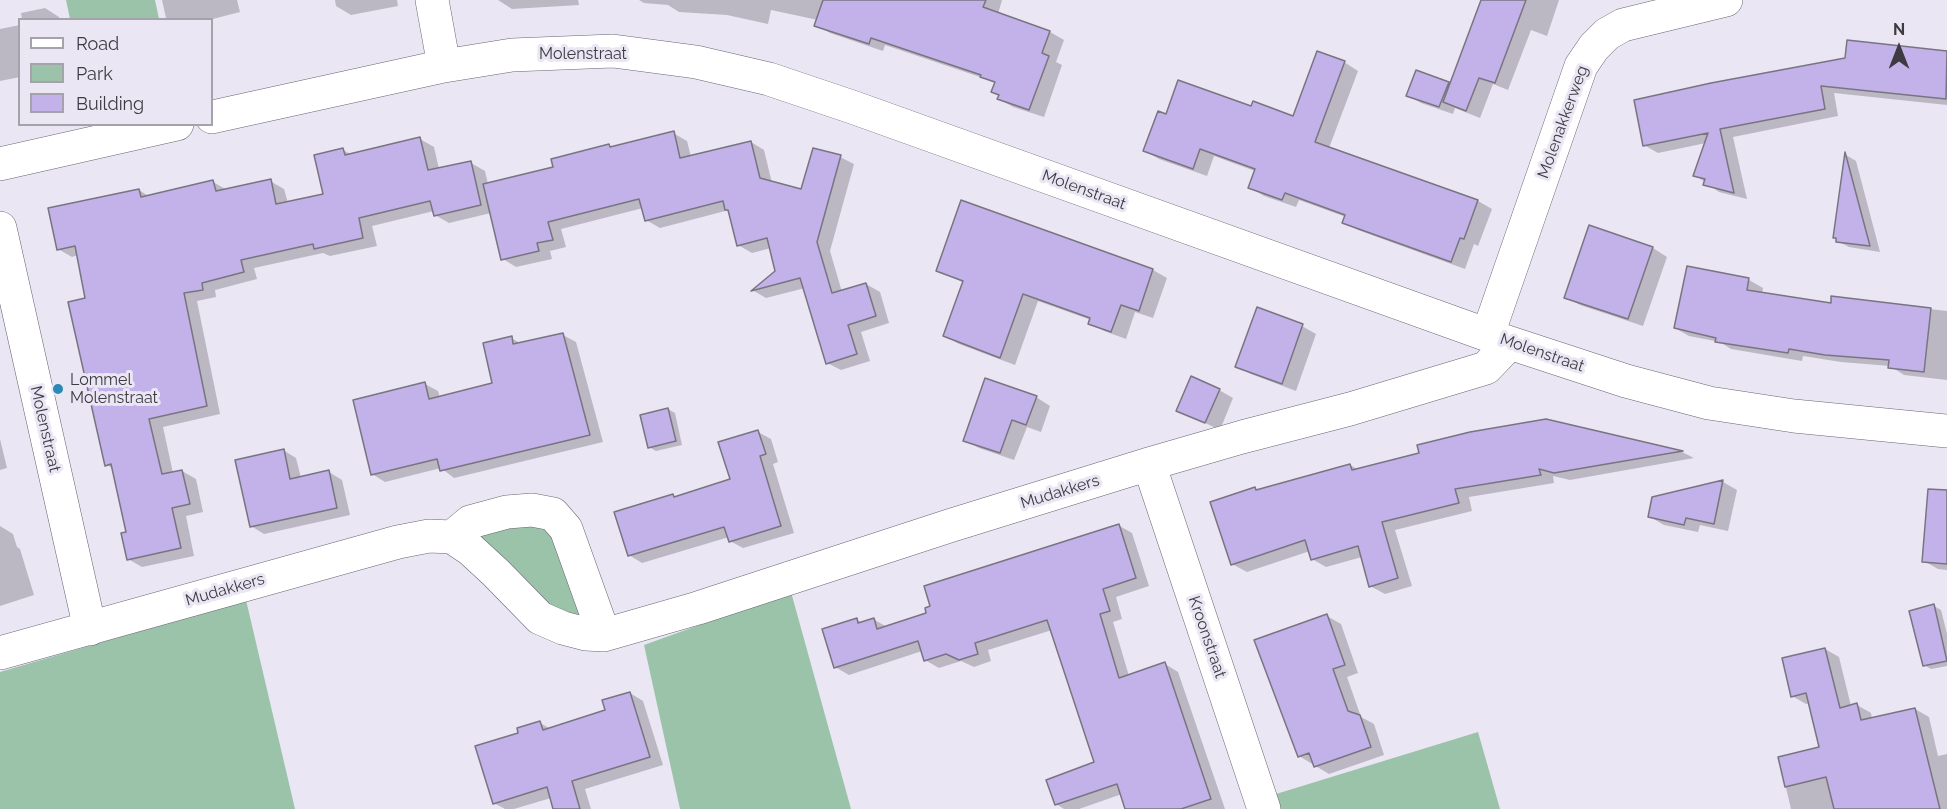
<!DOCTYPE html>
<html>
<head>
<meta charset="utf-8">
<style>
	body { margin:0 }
	#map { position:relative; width:1947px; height:809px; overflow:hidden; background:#eae6f4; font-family:Raleway,sans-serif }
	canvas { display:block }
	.legend { position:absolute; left:18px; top:18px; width:195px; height:108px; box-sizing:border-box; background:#eae6f4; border:2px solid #a5a2ac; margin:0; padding:8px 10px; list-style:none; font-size:18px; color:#3d3b41 }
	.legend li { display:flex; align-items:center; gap:12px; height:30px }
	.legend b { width:30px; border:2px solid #a5a2ac }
	.north { position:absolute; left:1869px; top:18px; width:60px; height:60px; -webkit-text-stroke:4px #eae6f4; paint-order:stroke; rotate:0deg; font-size:16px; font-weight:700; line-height:24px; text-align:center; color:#3d3b41 }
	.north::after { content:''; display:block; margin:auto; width:21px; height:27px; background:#3d3b41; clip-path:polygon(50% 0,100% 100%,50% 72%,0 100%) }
</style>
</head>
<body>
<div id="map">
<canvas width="1947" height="809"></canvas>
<ul class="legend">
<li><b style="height:8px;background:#fff"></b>Road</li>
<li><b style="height:16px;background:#9ac3aa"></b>Park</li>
<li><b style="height:16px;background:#c3b1ea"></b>Building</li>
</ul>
<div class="north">N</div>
</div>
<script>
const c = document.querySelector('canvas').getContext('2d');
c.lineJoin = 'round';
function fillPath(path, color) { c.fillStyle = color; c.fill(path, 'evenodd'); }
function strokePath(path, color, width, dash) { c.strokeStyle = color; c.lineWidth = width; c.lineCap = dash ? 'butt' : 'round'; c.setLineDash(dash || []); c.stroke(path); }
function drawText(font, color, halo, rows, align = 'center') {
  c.font = font + ' Raleway,sans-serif'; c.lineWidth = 6; c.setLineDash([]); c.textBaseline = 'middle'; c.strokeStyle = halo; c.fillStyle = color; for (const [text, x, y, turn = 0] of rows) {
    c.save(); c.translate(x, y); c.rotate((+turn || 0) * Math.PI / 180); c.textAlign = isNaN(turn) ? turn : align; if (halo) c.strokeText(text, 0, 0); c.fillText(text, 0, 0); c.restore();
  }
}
const green = new Path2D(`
	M66,0H155L159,19H70Z
	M531,522L551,533L582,611L578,621L559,615L481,543V532Z
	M791,592L851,809H680L644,645Z
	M246,600L295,809H0V672Z
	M1478,732L1500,809H1281L1276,794Z`);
const shadow = new Path2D(`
	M162,0H237L240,12L209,20H169L166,18Z
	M335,0H397L398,6L351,15L336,6Z
	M498,0H578L579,5L512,9Z
	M639,0H1002L998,14L1050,32L1064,40L1056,62L1062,65L1044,117L1013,107L999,99L1000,96L993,92L996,84L986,79L885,45L883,51L830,33L816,25L818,20L771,10L768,24L727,15L679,12L668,5L644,3Z
	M1482,0H1559L1547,36L1531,30L1508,90L1493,84L1480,118L1455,108L1453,114L1421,103L1408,95L1448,84L1451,85Z
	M45,8L59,17L60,20H22L21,13Z
	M20,25V77L0,81V29Z
	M1848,41L1947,53V105L1834,93L1838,116L1733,137L1747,199L1719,192L1695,175L1706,143L1658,153L1644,145L1846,59Z
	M1344,62L1358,71L1329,148L1478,201L1492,209L1478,246L1474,244L1465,269L1358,230L1344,222L1346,217L1299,200L1296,207L1264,196L1250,187L1255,171L1214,156L1207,176L1159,159L1145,151L1167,116L1252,108L1294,118Z
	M673,133L687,141L691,157L751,142L764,150L772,183L803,190L840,157L854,164L830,251L842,292L866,284L880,292L889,323L861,332L870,361L841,370L827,363L805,288L766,298L754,291L777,271L771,248L752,253L738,245L729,210L660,228L646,220L643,208L561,229L566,247L550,251L552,259L516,267L503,259L491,213L449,223L435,215L434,211L372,226L377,246L330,256L323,253L254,268L257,279L215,290L216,297L197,301L220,414L163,427L173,473L182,471L196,479L203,512L186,516L194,556L142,567L128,559L127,533L114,469L107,465L87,299L78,255L72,257L58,249L139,190L150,197L213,182L227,190L270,181L284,189L288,203L325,195L343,150L352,155L420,139L434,147L439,169L471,163L485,171L488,184L555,168L609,146L612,148Z
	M1846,155L1856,161L1880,252L1849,247L1837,241L1838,238L1835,237Z
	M962,202L1153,270L1167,278L1153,318L1135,312L1126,339L1104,331L1090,323L1091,320L1038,301L1015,365L959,344L945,336L964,283L938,270Z
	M1590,227L1653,248L1667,257L1643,326L1580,305L1566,297Z
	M1688,267L1749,280L1763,288L1762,294L1832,305L1833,298L1947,311V380L1904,375L1890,366L1841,362L1803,356L1802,361L1731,349L1720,342L1689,336L1675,328Z
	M1302,326L1316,334L1296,391L1251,374L1237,366Z
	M563,335L576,342L603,442L454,478L441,468L385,482L372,474L425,384L438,391L440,398L494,385L511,338L522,344Z
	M1219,390L1233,398L1220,430L1178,410Z
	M1036,397L1050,406L1041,432L1027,427L1014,460L979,448L965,440Z
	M668,409L675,413L682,445L656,451L649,447Z
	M1546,421L1682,452L1694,458L1570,480L1553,476L1554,483L1469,497L1472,511L1395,530L1412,586L1385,594L1370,586L1362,557L1326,567L1312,559L1310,551L1247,572L1232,564L1254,489L1259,491L1350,465L1359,470Z
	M758,432L771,439L778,462L773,464L794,533L743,548L730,541L729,537L642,563L629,555L673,496L676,498L732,480Z
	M0,439L7,468L0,470Z
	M283,450L296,458L301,478L329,472L342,480L350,515L264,534L251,526Z
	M1723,482L1737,490L1728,531L1700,525L1698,532L1664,525L1650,517L1654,499Z
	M1947,491V570L1938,569L1924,561Z
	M1118,525L1132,533L1149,586L1116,597L1122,619L1113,622L1129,676L1165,664L1178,672L1225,809H1127L1122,794L1079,809H1064L1056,804L1096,763L1052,630L988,650L991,661L974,667L961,661L939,668L925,660L922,651L849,675L835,667L856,619L862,623L873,619L887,627L928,614Z
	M0,526L13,534L17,547L20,549L34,595L0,606Z
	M1934,606L1941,610L1947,634V666L1931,669L1924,665Z
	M1327,616L1341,624L1358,673L1347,677L1361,717L1374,724L1384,755L1329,774L1299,756Z
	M1825,649L1839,657L1851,706L1857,705L1871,713L1872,719L1915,709L1929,717L1938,756L1947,754V809H1791L1779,758L1821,748L1810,703L1806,704L1792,696Z
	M630,693L643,701L663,765L585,789L591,809H555L551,798L514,809H505L494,803L540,723L551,729L607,711Z`);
const building = new Path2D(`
	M823,0H986L983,7L1050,31L1042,53L1049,56L1029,110L997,99L999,95L991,92L995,82L980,77L981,75L871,38L869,44L814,26Z
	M1481,0H1526L1495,83L1479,78L1466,111L1443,102Z
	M1847,40L1947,51L1946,99L1821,86L1825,109L1720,129L1734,193L1703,185L1705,179L1693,176L1708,133L1643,146L1634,100L1711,83L1845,58Z
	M1317,51L1345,61L1315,142L1478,200L1464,239L1460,238L1451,262L1342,223L1345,215L1285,193L1282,200L1248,188L1255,169L1200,149L1193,169L1143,151L1158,111L1166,114L1178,80L1251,106L1253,101L1293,116Z
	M1416,70L1449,82L1439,107L1406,96Z
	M674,131L680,158L751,141L760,178L801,189L813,148L841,155L817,242L832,293L866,283L876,316L848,325L857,354L826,364L800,278L751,291L775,271L767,238L737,246L728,210H725L723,201L645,221L639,199L548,222L553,240L537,243L539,251L501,260L483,184L553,167L551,159L609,144L610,147Z
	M420,137L428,170L471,161L481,205L434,216L430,201L359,218L363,238L314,249L313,244L241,260L244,272L202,283L203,290L184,293L207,406L149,419L162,474L182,470L190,504L172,508L181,548L127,560L121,533L126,532L111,464L105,466L68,302L85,298L75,246L57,250L48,208L139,189L141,197L213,180L216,191L271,179L276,204L323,194L314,155L343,148L345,155Z
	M1845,152L1870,246L1836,242V238H1833Z
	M961,200L1153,269L1139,311L1121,305L1111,332L1088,324L1090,318L1023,294L1000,358L943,336L963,281L936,271Z
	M1589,225L1653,247L1628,319L1564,298Z
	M1687,266L1749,278L1747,290L1831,303V296L1931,308L1924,372L1888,368L1889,360L1825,355L1789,349L1788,353L1715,342L1716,338L1674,328Z
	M1257,307L1303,324L1282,384L1235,367Z
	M563,333L590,435L440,471L437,459L371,475L353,400L425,382L429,399L492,383L483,343L512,336L513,344Z
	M1191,376L1220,389L1205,423L1176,411Z
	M985,378L1037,396L1026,425L1012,420L1000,453L963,441Z
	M668,408L676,441L648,448L640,415Z
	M1546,419L1683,451L1554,473L1539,469L1541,475L1455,489L1459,503L1382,522L1398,578L1369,587L1358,546L1311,560L1305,540L1231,565L1210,502L1255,487L1256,490L1350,464L1352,470L1419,453L1417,445L1470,432Z
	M758,430L766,454L760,456L781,526L729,542L724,527L628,556L614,512L673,494L674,497L730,479L718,442Z
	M284,449L290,479L329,470L337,508L250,527L235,460Z
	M1723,480L1714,524L1686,518L1684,525L1648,517L1652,497Z
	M1928,489L1947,490V564L1922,562Z
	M1119,524L1136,578L1103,589L1110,611L1100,614L1119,678L1165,662L1211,799L1181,809H1125L1117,784L1055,805L1046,780L1094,762L1047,620L975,643L978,654L959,660L946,654L924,661L918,641L834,668L822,629L857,618L858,623L874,618L877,629L926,613L925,608L930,606L924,586Z
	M1934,604L1947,661L1923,666L1909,611Z
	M1327,614L1345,665L1333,669L1348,711L1360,715L1371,747L1314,767L1309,753L1298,757L1254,640Z
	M1825,648L1840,708L1857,703L1861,720L1915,708L1940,809H1834L1826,777L1785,787L1778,757L1819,747L1806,693L1791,697L1782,658Z
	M630,692L650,757L572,781L580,809H553L547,787L493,804L475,746L518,733L517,728L540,721L543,730L605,710L602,700Z`);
const minor = new Path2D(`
	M432,0L444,66
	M212,117L444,66L512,55L613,51L696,62L769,79L855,108L1510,343L1626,381L1709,403L1794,416L1947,431
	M0,164L177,124
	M0,228L90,629
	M1488,334L1581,66L1594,47L1607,34L1623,25L1726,0
	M1149,464L1264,809
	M452,537L470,522L507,512L532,510L553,514L566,529L604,635
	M0,653L398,542L429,536L452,537L470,549L496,573L540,618L563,628L586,634L604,635L698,608L949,526L1149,464L1242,437L1350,409L1486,368L1510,343`);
const markers = [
	[58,389,6,"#2a89b5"]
];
const streetNames = [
	["Molenstraat",583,54],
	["Molenakkerweg",1563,122,-70],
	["Molenstraat",1084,190,20],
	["Molenstraat",1542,353,19],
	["Molenstraat",45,429,77],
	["Mudakkers",1060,492,-17],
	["Mudakkers",225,590,-16],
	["Kroonstraat",1207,637,71]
];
const poiNames = [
	["Lommel",70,380],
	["Molenstraat",70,398]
];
fillPath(green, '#9ac3aa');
fillPath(shadow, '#0003');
fillPath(building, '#c3b1ea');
strokePath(building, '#787581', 1.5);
strokePath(minor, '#696572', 34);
strokePath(minor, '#fff', 33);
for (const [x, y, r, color] of markers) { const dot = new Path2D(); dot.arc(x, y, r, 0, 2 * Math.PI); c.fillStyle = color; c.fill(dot); strokePath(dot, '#eae6f4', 2); }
drawText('16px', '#3d3b41', '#eae6f4', streetNames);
drawText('16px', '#3d3b41', '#eae6f4', poiNames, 'left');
</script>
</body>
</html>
